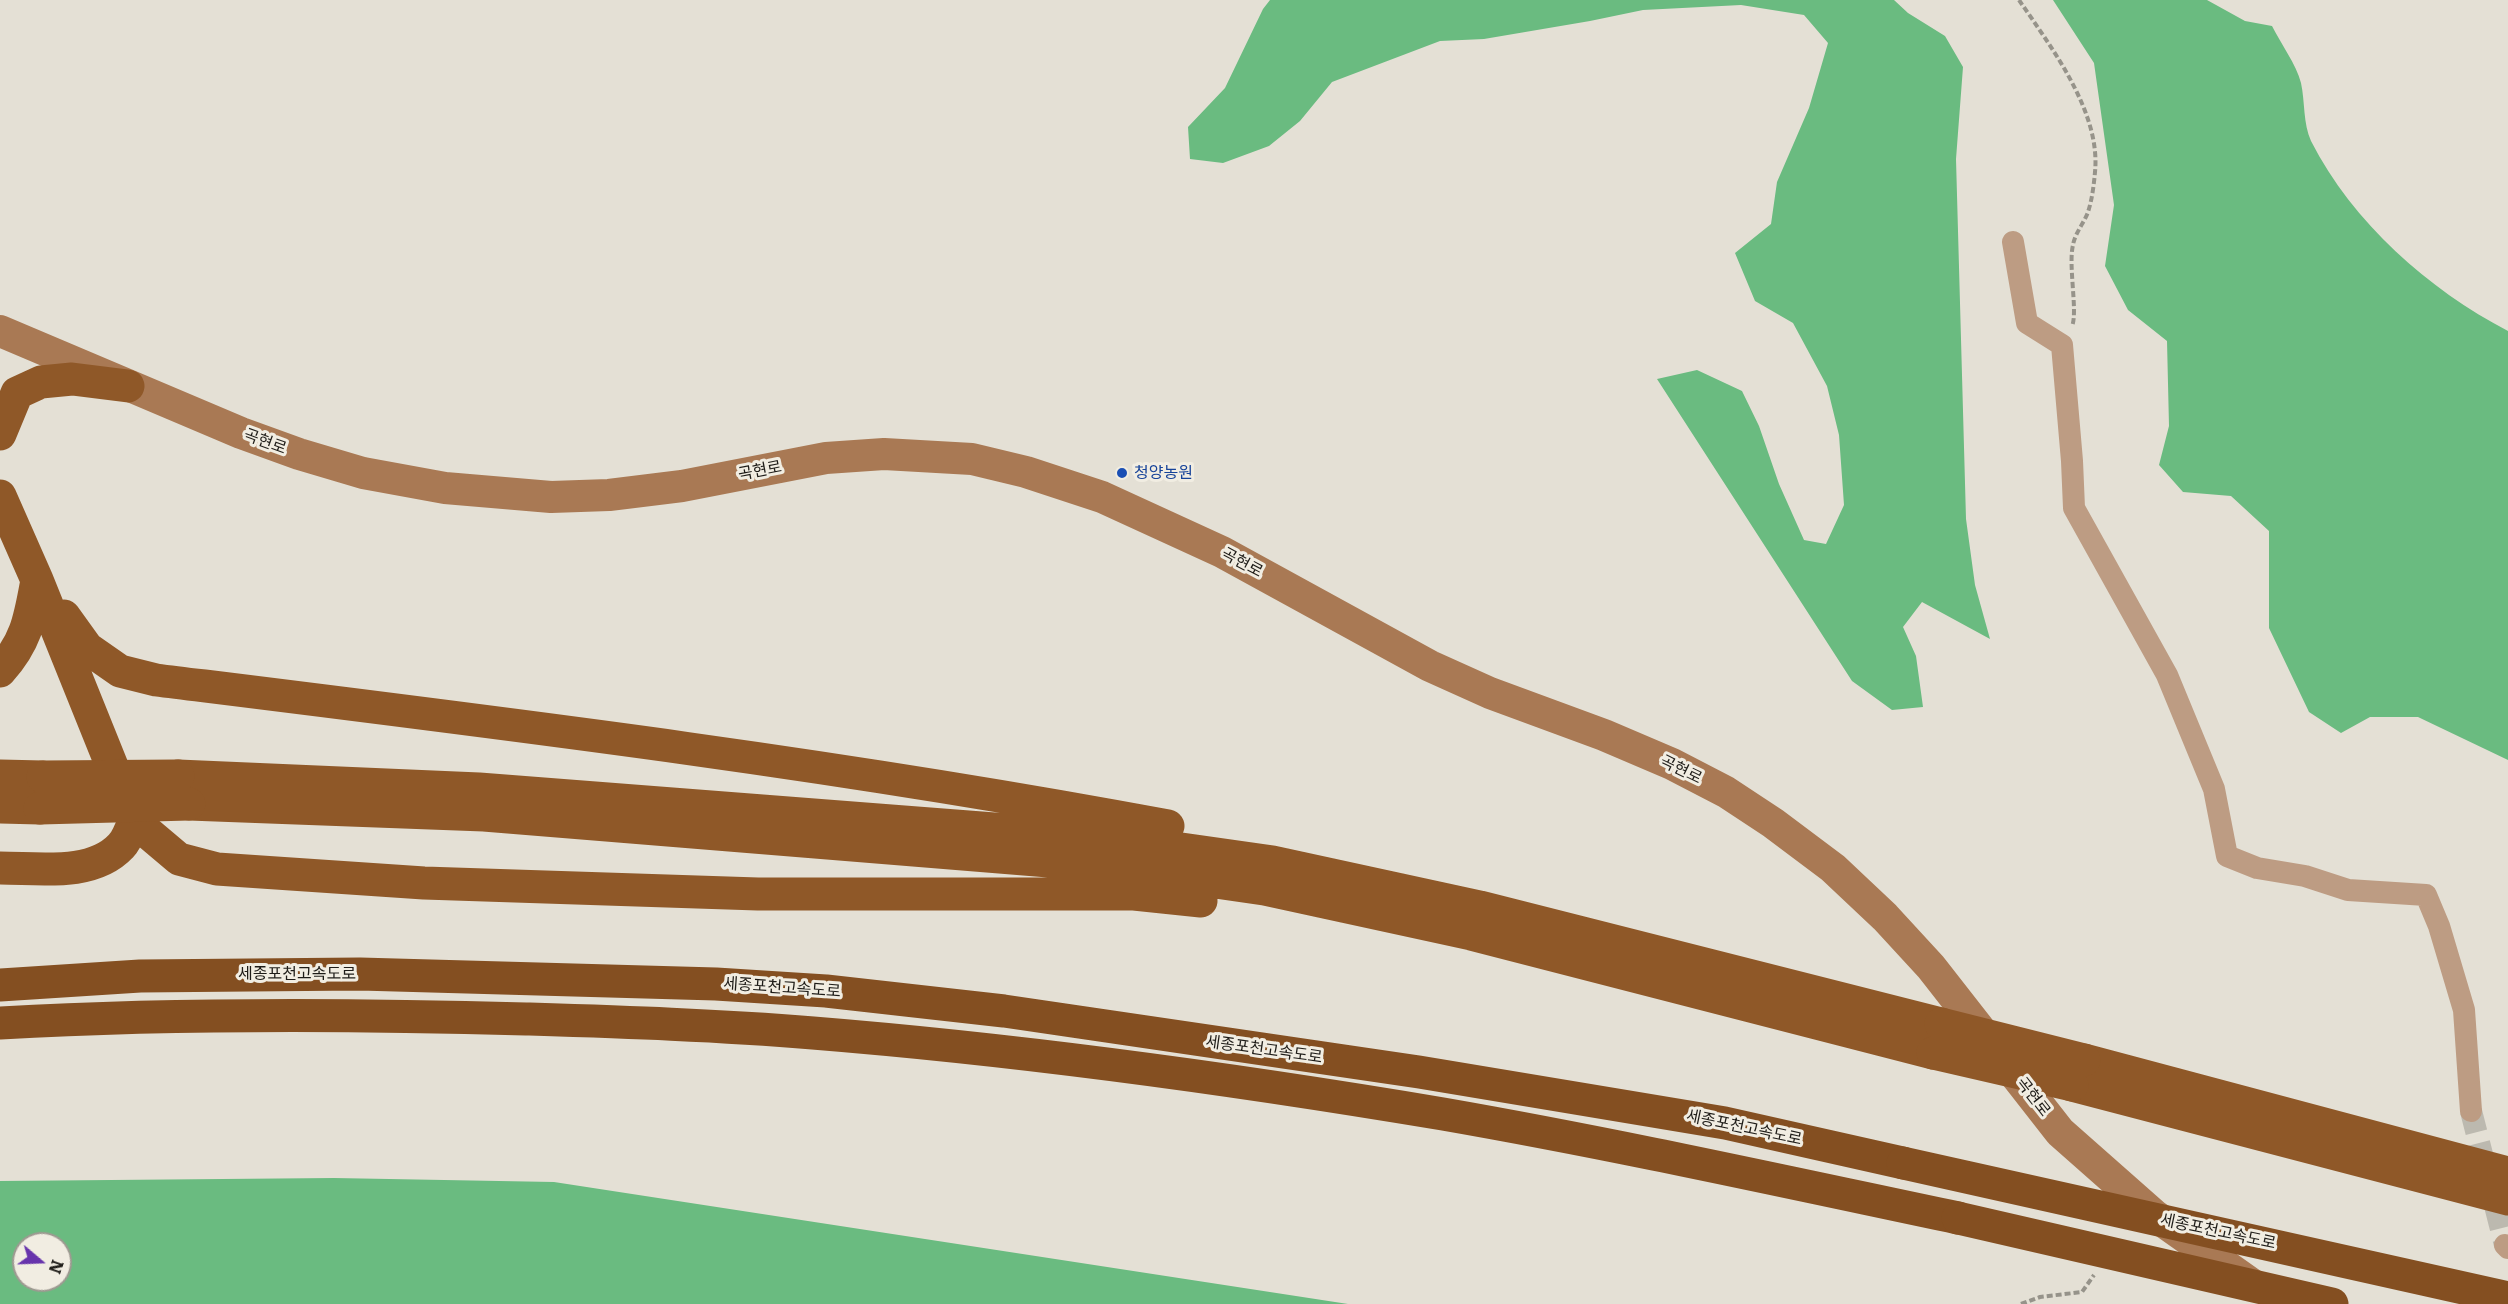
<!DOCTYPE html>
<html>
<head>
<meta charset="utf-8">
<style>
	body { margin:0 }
	#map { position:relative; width:2508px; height:1304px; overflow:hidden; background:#e4e0d5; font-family:Literata,serif }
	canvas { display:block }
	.north { position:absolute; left:12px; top:1232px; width:60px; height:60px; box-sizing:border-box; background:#f1ede2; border:2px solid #9d9991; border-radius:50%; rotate:109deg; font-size:16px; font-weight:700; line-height:24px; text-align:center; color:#1e1c18 }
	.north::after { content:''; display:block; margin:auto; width:21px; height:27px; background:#6734ac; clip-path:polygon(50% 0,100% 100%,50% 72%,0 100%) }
</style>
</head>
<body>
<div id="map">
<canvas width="2508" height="1304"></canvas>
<div class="north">N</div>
</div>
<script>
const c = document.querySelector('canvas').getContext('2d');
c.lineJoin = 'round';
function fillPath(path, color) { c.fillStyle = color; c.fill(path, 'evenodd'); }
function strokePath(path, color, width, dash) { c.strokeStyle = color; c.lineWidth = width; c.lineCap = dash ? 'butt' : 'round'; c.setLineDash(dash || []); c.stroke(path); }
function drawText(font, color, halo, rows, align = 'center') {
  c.font = font + ' Literata,"Noto Sans KR",serif'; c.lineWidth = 6; c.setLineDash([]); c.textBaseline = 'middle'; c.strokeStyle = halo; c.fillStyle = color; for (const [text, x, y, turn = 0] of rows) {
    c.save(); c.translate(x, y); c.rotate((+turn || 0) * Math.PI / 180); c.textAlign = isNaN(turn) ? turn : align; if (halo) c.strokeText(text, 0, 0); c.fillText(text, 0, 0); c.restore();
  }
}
const forest = new Path2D(`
	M1270,0H1894L1908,13L1945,36L1963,67L1956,159L1966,519L1975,585L1990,639L1922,602L1903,627L1916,656L1923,707L1892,710L1852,681L1657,379L1697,370L1742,391L1759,426L1779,484L1804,540L1826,544L1844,505L1839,435L1827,386L1793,323L1755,301L1735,253L1771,224L1777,182L1809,108L1828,43L1804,15L1741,5L1643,10L1590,21L1484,39L1440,41L1332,82L1300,121L1269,146L1223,163L1190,159L1188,127L1225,88L1263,9Z
	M2053,0H2207L2245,21L2272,26C2281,44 2296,64 2301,83C2305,101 2303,124 2311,141C2353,223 2428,289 2508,331V760L2418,717H2370L2341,733L2309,712L2269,628V531L2231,496L2183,492L2159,465L2169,426L2167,341L2128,310L2105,266L2114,205L2094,63Z
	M334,1178L554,1182L1348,1304H0V1181ZM24,1244H60V1280H24Z`);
const minorTunnel = new Path2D(`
	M2471,1111L2505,1245`);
const path = new Path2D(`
	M2019,0C2051,47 2101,112 2095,172C2094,184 2092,200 2088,212C2084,223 2075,233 2073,245C2068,265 2078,313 2072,326
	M2021,1304L2040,1297L2082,1292L2094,1275`);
const minor = new Path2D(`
	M2013,242L2027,323L2062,345L2072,461L2074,508L2167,675L2214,789L2227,856L2257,868L2305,876L2348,890L2426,895L2439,926L2464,1010L2471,1111
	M2505,1245L2508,1248`);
const secondary = new Path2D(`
	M0,331L241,433L299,454L363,473L445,488L551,497L609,495L682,486L826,458L884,454L972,459L1026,472L1102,497L1222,552L1430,666L1490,693L1604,735L1672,764L1726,792L1773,823L1833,868L1885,917L1931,967L2060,1132L2154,1215L2253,1285`);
const trunk = new Path2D(`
	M0,434L17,393L41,382L72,379L128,386
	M0,496L37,580L134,821L179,859L217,869L424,883L758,894H1134L1201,901
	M64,616L87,648L120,671L156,680C494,722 833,763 1168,826
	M0,671C27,641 30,618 37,580
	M0,776L43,777
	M178,776L479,789L1097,837L1273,862L1480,907L1941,1024
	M189,804L484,815L1098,865L1264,889L1471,934L1933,1053
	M0,807L40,808
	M0,868C39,868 92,877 121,846C127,840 131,829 134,821
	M2084,1060L2508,1173
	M2072,1085L2508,1199`);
const motorway = new Path2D(`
	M0,985L140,976L360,974L716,984L826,991L1004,1011L1419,1072L1725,1123L1903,1163
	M0,1023C175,1013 350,1014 526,1019C621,1022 718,1025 813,1033C1024,1050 1234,1079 1443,1114C1615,1144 1787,1182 1958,1218`);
const trunkBridge = new Path2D(`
	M43,777L178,776
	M40,808L189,804
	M1941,1024L2084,1060
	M1933,1053L2072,1085`);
const motorwayBridge = new Path2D(`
	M1903,1163L2508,1298
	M1958,1218L2332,1304`);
const markers = [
	[1122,473,6,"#1a4fb4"]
];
const streetNames = [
	["곡현로",265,442,20],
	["곡현로",760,471,-11],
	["곡현로",1242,563,28],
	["곡현로",1681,770,26],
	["세종포천고속도로",297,974],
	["세종포천고속도로",782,988,4],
	["세종포천고속도로",1264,1050,8],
	["곡현로",2033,1097,52],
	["세종포천고속도로",1744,1128,12],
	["세종포천고속도로",2218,1232,12]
];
const transitNames = [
	["청양농원",1134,473]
];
fillPath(forest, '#6abb80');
strokePath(minorTunnel, '#bcb9af', 22, [22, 11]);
strokePath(path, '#96938a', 4, [6, 3]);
strokePath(minor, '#bd9c83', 22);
strokePath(secondary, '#a97954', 32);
strokePath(trunk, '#8f5828', 33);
strokePath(motorway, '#844f21', 33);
strokePath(trunkBridge, '#8f5828', 33);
strokePath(motorwayBridge, '#844f21', 33);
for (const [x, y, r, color] of markers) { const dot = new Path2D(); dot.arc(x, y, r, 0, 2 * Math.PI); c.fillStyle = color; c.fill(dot); strokePath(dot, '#f1ede2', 2); }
drawText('16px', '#1e1c18', '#f1ede2', streetNames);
drawText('16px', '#164399', '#f1ede2', transitNames, 'left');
</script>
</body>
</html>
